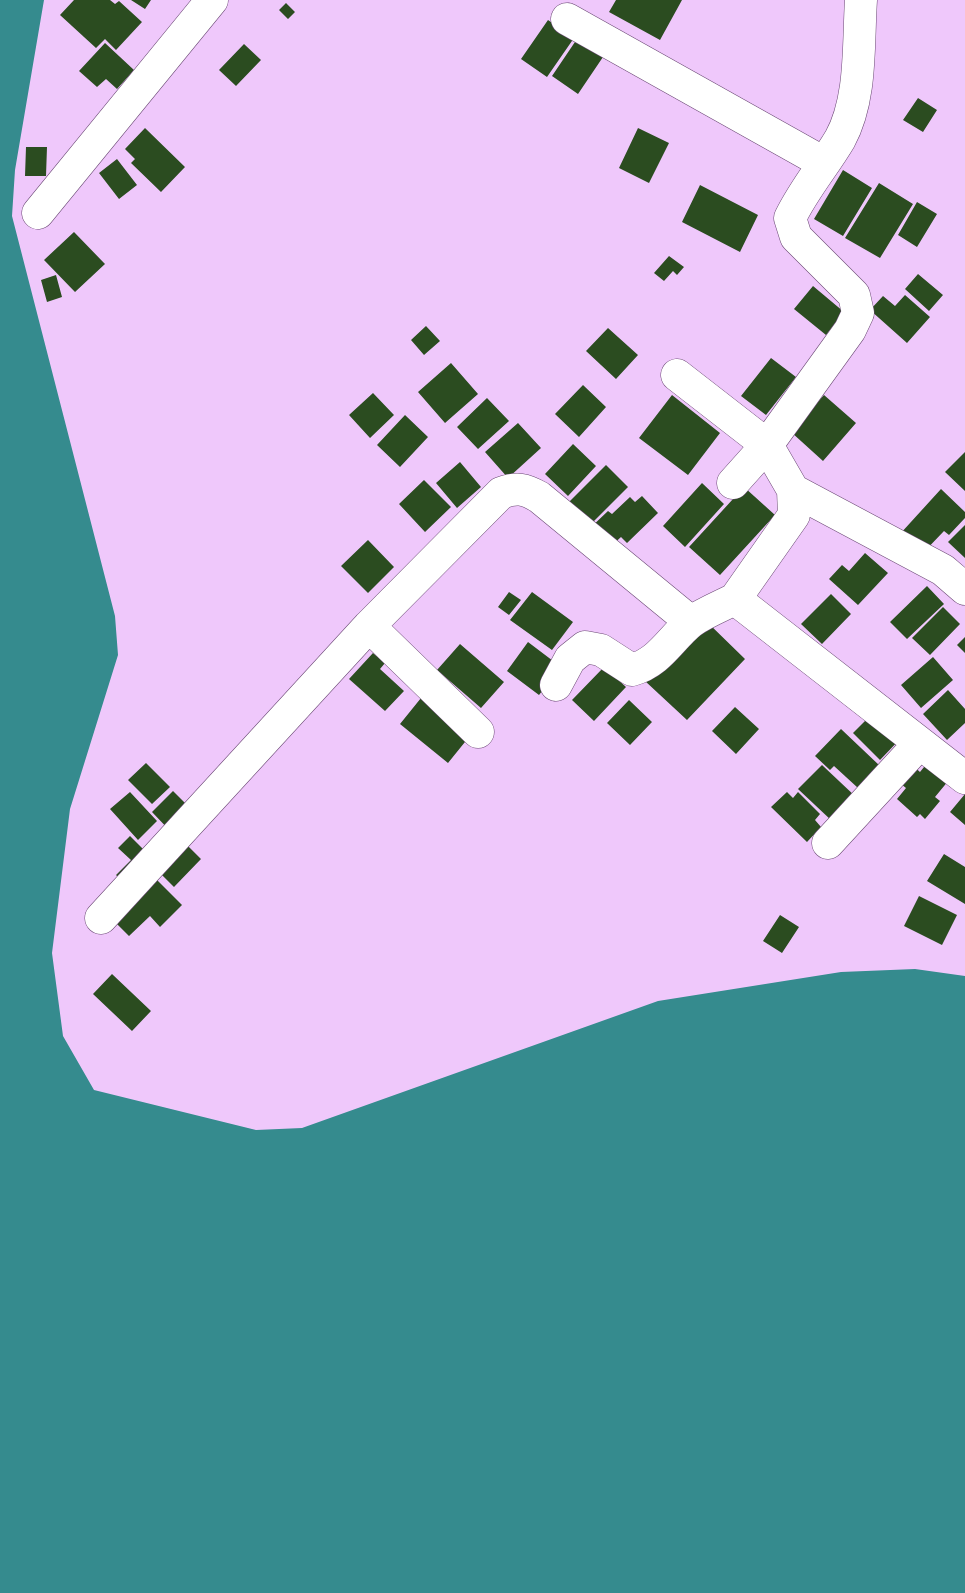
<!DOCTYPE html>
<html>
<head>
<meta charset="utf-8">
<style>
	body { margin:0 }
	canvas { display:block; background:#efc8fb }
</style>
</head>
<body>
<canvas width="965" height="1593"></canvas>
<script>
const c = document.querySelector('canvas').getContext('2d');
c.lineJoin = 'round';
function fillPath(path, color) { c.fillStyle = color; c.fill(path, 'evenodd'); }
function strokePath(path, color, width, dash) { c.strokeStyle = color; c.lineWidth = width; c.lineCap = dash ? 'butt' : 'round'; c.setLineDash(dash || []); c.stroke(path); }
const water = new Path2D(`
	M0,0H44L15,170L12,216L115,616L118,655L70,809L52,953L63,1036L94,1090L256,1130L302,1128L658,1001L841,972L915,969L965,976V1593H0Z`);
const building = new Path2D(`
	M74,0H110L115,4L119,1L142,22L116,50L105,39L96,48L60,15Z
	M131,0H151L145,9Z
	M616,0H682L660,40L609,12Z
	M286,3L295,12L288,19L279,10Z
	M548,20L574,38L547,77L521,59Z
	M577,39L603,57L578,94L552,76Z
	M105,43L134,70L117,89L106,79L97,87L79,71Z
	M244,44L261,60L236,86L219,70Z
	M918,98L937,110L923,132L903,120Z
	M145,128L185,167L161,192L131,163L135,159L125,149Z
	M638,128L669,143L649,183L619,168Z
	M26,147H47L46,176H25Z
	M117,159L137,185L119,199L99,173Z
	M843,170L872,188L843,236L814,219Z
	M879,183L913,204L880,258L845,238Z
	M700,185L758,215L740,252L682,222Z
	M917,202L937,214L917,247L898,235Z
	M74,232L105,264L75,292L44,260Z
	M669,256L684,267L677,275L673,271L664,281L654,273Z
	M918,274L943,295L929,311L905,289Z
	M56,275L62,297L47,302L41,280Z
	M813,286L844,312L826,335L794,309Z
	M905,295L930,317L907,343L870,310L883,296L895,306Z
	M426,326L440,341L424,355L411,340Z
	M608,328L638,355L616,379L586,351Z
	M771,358L796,377L766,415L741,396Z
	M451,363L478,394L445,423L418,392Z
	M583,385L606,407L579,437L555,414Z
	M373,393L394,415L370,438L349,415Z
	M672,395L720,433L688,475L639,438Z
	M824,395L856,423L823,461L791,432Z
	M487,398L509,421L478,449L457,427Z
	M405,415L428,437L400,467L377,445Z
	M518,423L541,448L508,478L485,452Z
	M573,444L596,466L568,496L545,474Z
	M965,452V491L945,472Z
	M460,462L481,487L457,508L436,483Z
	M606,465L628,487L590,525L568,503Z
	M424,480L451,507L425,532L399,504Z
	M702,483L724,504L685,547L663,526Z
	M744,487L775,515L720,575L689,547Z
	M941,489L965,512V518L949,535L944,531L922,554L900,534Z
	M642,496L658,513L627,543L621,537L607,550L588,530L608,511L612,514L630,497L635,502Z
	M965,525V558L948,542Z
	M368,540L394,567L368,593L341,566Z
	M865,553L888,573L858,605L829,579L842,565L849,571Z
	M927,586L944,604L907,639L890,622Z
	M509,592L521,600L509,615L498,607Z
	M532,592L573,622L552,650L510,620Z
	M831,594L851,614L822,644L801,624Z
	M943,607L960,624L930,655L912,638Z
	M704,619L745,659L687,720L645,681Z
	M965,637V653L957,645Z
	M528,642L561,667L539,695L507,671Z
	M460,644L504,682L481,708L437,670Z
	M373,653L385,663L380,669L404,691L385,711L349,679Z
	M933,657L953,680L921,708L901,685Z
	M604,667L626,687L594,721L572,700Z
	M948,690L965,709V723L947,740L923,714Z
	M421,698L469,737L448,763L400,724Z
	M629,700L652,722L630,745L607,723Z
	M735,707L759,729L736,754L712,731Z
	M875,711L902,737L880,760L853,733Z
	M841,729L880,766L858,788L834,766L830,770L815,756Z
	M928,762L949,780L935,797L940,801L925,819L920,814L917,817L897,799L906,788L895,779L910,763L920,772Z
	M146,763L170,787L152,804L128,780Z
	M822,765L856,797L832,821L798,789Z
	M173,791L194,812L173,834L152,812Z
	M130,792L157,821L138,840L110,809Z
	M787,792L793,798L798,792L820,814L815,820L821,827L807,842L771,807Z
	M965,794V825L950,812Z
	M130,836L151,857L125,884L116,875L131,860L118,848Z
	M187,845L201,859L174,887L160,873Z
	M944,854L965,867V904L927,881Z
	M155,878L182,905L160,927L150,916L129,936L116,923Z
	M919,896L957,915L942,945L904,926Z
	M780,915L799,927L782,953L763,941Z
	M112,974L151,1011L132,1031L93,994Z`);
const minor = new Path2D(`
	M567,19L824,163
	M38,213L212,0
	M677,375L767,445L793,490L794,515L735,599L965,778
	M733,483L767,445L850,330L858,313L854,295L796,237L790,218C804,189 824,166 840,139C862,99 858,45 861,0
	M793,490L943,570L965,589
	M369,626L478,732
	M556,685L570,659L585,647L601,650L632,670C660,662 670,639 691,622C704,613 721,606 735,599
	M828,843L920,743
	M101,918L369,626L501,493C517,487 525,489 539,497L691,622`);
fillPath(water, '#358b8e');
fillPath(building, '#2b4c20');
strokePath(minor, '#6b4975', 33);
strokePath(minor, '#fff', 32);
</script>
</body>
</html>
